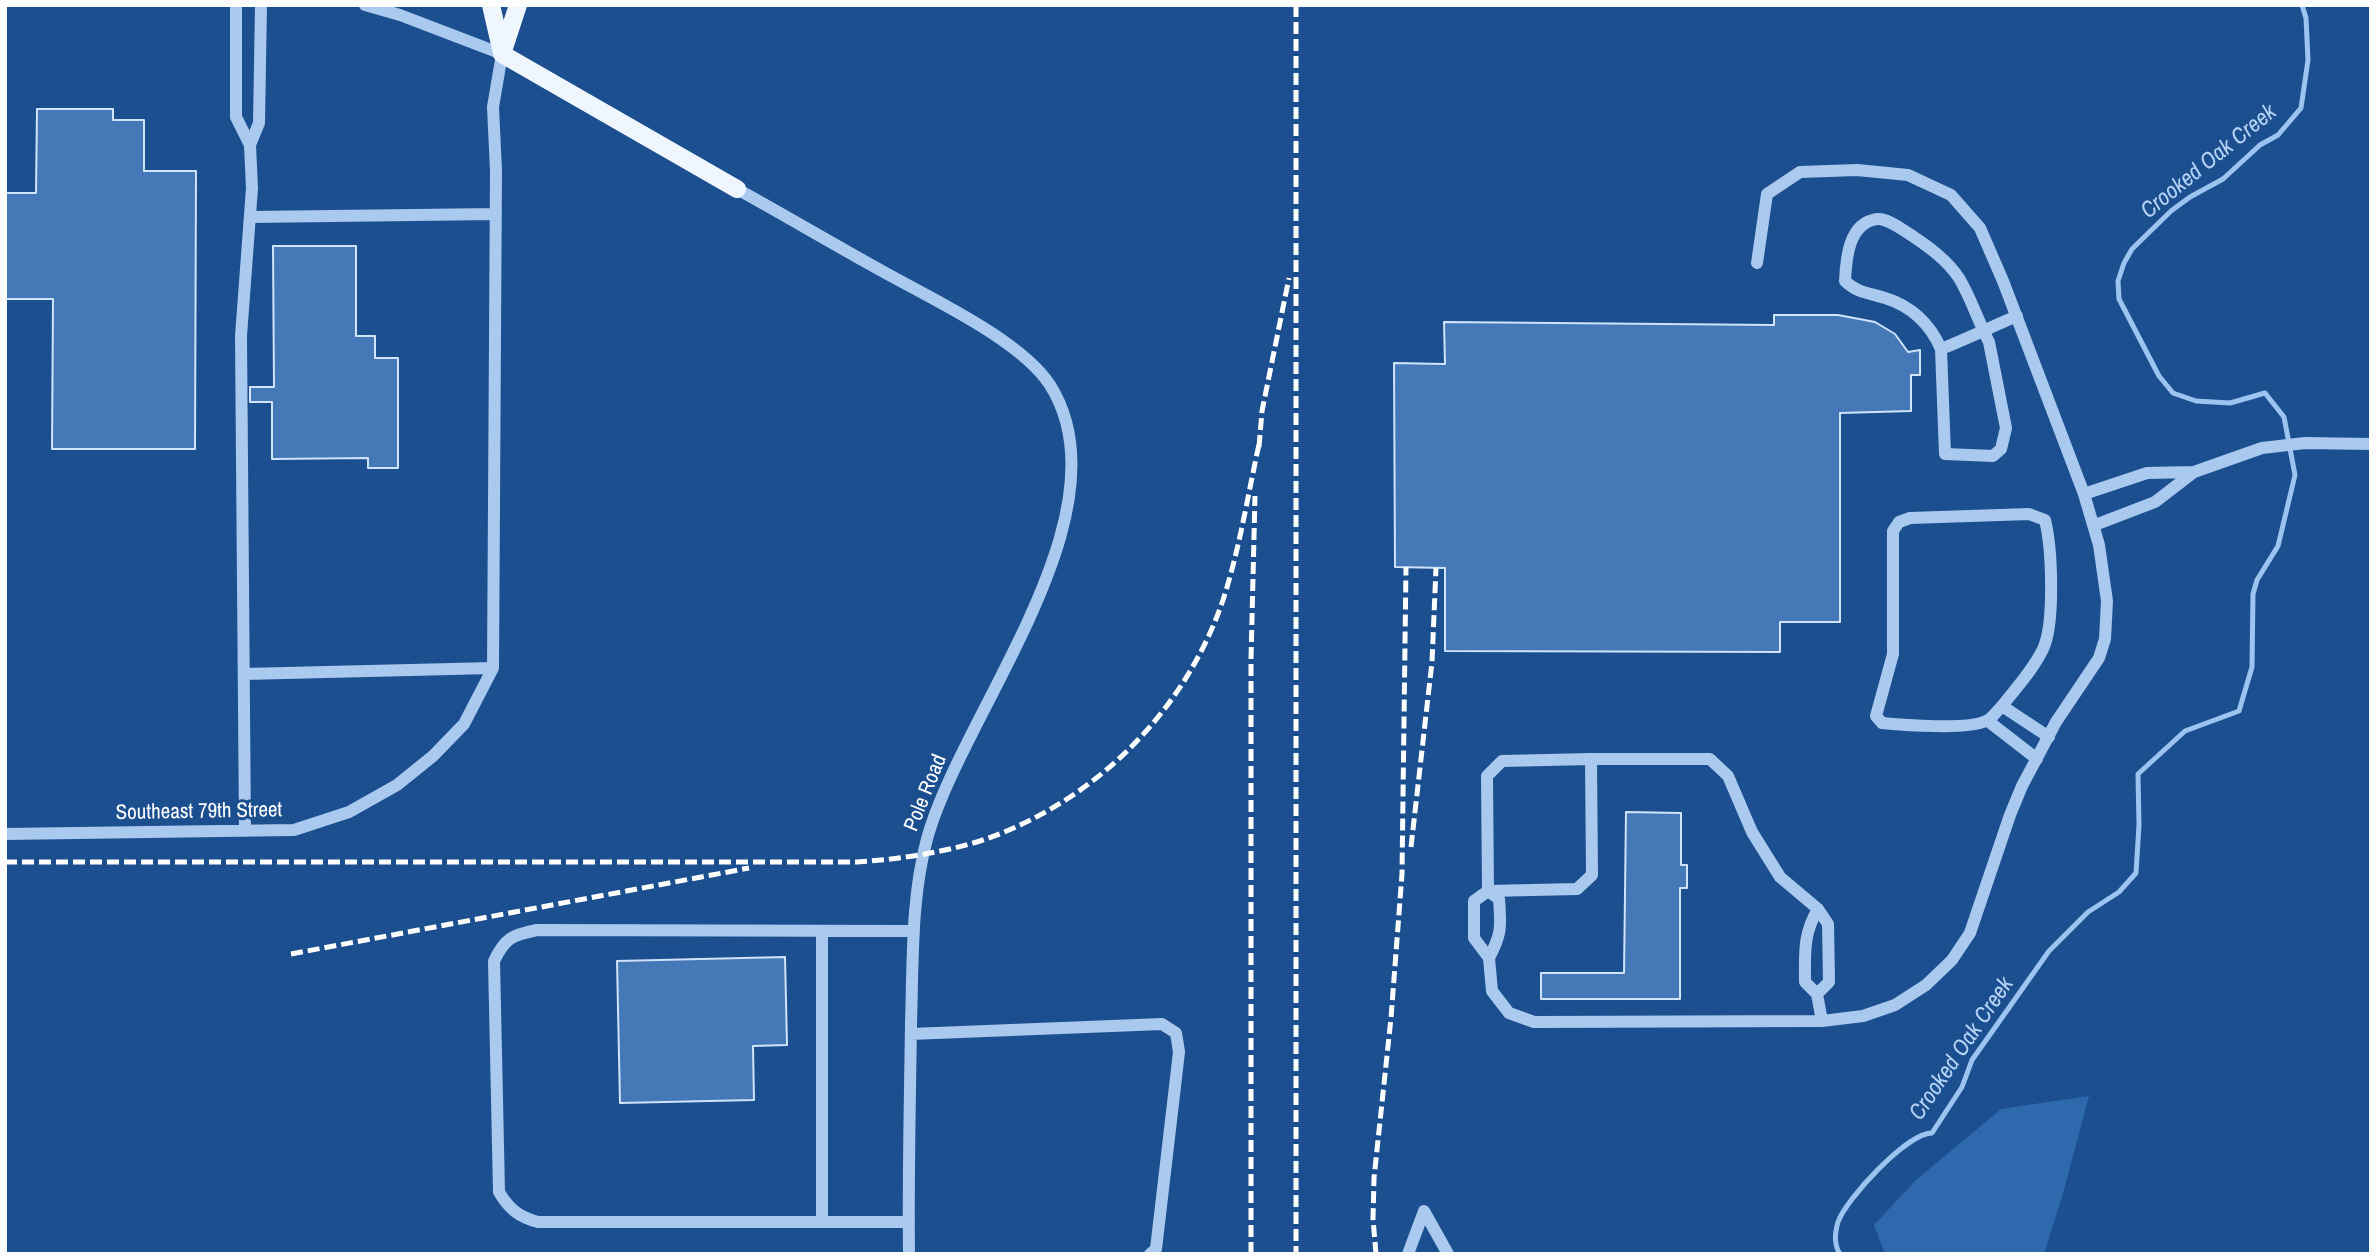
<!DOCTYPE html>
<html>
<head>
<meta charset="utf-8">
<style>
	body { margin:0 }
	#map { position:relative; width:2376px; height:1259px; overflow:hidden; background:#1b4f8f; font-family:"Archivo Narrow",sans-serif }
	canvas { display:block }
	.frame { position:absolute; inset:0; border:7px solid #fff; pointer-events:none }
</style>
</head>
<body>
<div id="map">
<canvas width="2376" height="1259"></canvas>
<div class="frame"></div>
</div>
<script>
const c = document.querySelector('canvas').getContext('2d');
c.lineJoin = 'round';
function fillPath(path, color) { c.fillStyle = color; c.fill(path, 'evenodd'); }
function strokePath(path, color, width, dash) { c.strokeStyle = color; c.lineWidth = width; c.lineCap = dash ? 'butt' : 'round'; c.setLineDash(dash || []); c.stroke(path); }
function drawText(font, color, halo, rows, align = 'center') {
  c.font = font + ' "Archivo Narrow",sans-serif'; c.lineWidth = 6; c.setLineDash([]); c.textBaseline = 'middle'; c.strokeStyle = halo; c.fillStyle = color; for (const [text, x, y, turn = 0] of rows) {
    c.save(); c.translate(x, y); c.rotate((+turn || 0) * Math.PI / 180); c.textAlign = isNaN(turn) ? turn : align; if (halo) c.strokeText(text, 0, 0); c.fillText(text, 0, 0); c.restore();
  }
}
const green = new Path2D(`
	M2089,1096L2064,1190L2044,1254H1885L1874,1225L1916,1180L2001,1109Z`);
const stream = new Path2D(`
	M1840,1254C1834,1245 1835,1232 1838,1222C1846,1199 1907,1133 1932,1133L1962,1087L1972,1060L2049,951L2088,912L2119,892L2136,873L2139,825L2138,774L2185,731L2239,711L2252,667L2253,594L2257,580L2278,546L2295,475L2284,417L2265,393L2230,403L2196,401L2173,393L2159,376L2119,299L2118,281L2124,263L2132,249L2171,211L2190,197L2223,179L2260,145L2278,135L2301,108L2308,60L2306,18L2302,5`);
const building = new Path2D(`
	M37,109H113V120H144V171H196L195,449H52L53,299H5V193H36Z
	M273,246H356V336H375V358H398V468H368V458L272,459V402H250V387H274Z
	M1774,315H1838L1875,322L1895,334L1908,352L1920,350V375H1911V411L1840,413V622H1780V652L1445,651V568L1395,567L1394,363L1445,364L1444,322L1774,325Z
	M1626,812L1681,813V865H1687V888H1680V999H1541V973H1624Z
	M785,957L787,1045L753,1046L754,1100L620,1103L617,961Z`);
const minor = new Path2D(`
	M236,5V117L250,145L259,123L261,5
	M737,189C786,216 833,244 882,271C930,298 1021,340 1050,385C1131,513 961,714 927,839C911,898 913,962 911,1023C910,1100 908,1177 909,1254
	M250,217L496,214
	M1941,349C1930,324 1911,306 1885,298C1869,293 1857,293 1845,281C1846,260 1848,223 1877,219C1888,218 1901,229 1911,235C1929,247 1947,260 1959,278C1971,298 1978,321 1989,342L2006,428L2001,449L1993,456L1945,454L1941,349C1966,339 1991,327 2017,316
	M2084,494L2147,473L2193,472
	M2095,525L2155,502L2194,472L2262,448L2305,443L2371,444
	M244,674L493,668
	M2002,706C1997,711 1992,719 1986,721C1968,730 1903,725 1882,723L1876,716L1893,654V531L1899,522L1910,518L2029,514L2045,520C2052,548 2055,624 2043,649C2033,670 2016,688 2002,706L2049,737
	M1988,721L2037,759
	M1591,759L1592,875L1577,889L1488,891L1487,776L1502,761Z
	M1591,759H1710L1728,776L1752,832L1780,877L1818,909L1828,924L1829,982L1817,994
	M245,831L241,336L252,188L250,145
	M5,834L294,830L349,812L397,785L433,756L464,724L493,668L496,171L493,107L502,54L400,15L365,5
	M1818,909C1803,934 1805,953 1805,982L1817,994L1822,1021
	M822,931V1222
	M1489,958C1502,933 1501,927 1499,899L1488,891L1474,901V938L1489,958L1492,991L1509,1013L1534,1022L1822,1021L1863,1016L1895,1005L1926,985L1952,960L1970,933L2010,815L2022,786L2056,722L2099,658L2105,639L2107,601L2099,545L2084,494L2003,281L1980,228L1951,195L1908,175L1857,170L1800,172L1767,194L1757,263
	M911,1034L1162,1024L1176,1033L1179,1052L1156,1249L1150,1254
	M909,1222H538C519,1217 509,1209 499,1192L494,961C505,938 512,935 537,930L914,931
	M1408,1254L1424,1211L1448,1254`);
const major = new Path2D(`
	M491,5L502,53
	M502,54L737,189
	M502,54L518,5`);
const rail = new Path2D(`
	M1296,5V1254
	M1259,447L1262,411L1289,278
	M1411,847L1432,662L1436,568
	M5,862H857C900,859 942,853 983,840C1094,802 1185,712 1223,600C1240,548 1248,493 1260,440
	M291,954L749,868
	M1251,1254V659L1255,496
	M1376,1254L1373,1219L1374,1178L1391,1018L1402,874L1406,567`);
const streetNames = [
	["Pole Road",926,793,-68],
	["Southeast 79th Street",199,812,-1]
];
const waterNames = [
	["Crooked Oak Creek",2209,162,-39],
	["Crooked Oak Creek",1962,1049,-56]
];
fillPath(green, '#2e69ad');
strokePath(stream, '#9cc4f0', 5);
fillPath(building, '#4478b7');
strokePath(building, '#cfe3fa', 2);
strokePath(minor, '#a9c9ee', 12);
strokePath(major, '#f0f6ff', 18);
strokePath(rail, '#fff', 5, [12, 5]);
drawText('21px', '#fff', '#1b4f8f', streetNames);
drawText('italic 23px', '#b5d3f5', '#1b4f8f', waterNames);
</script>
</body>
</html>
